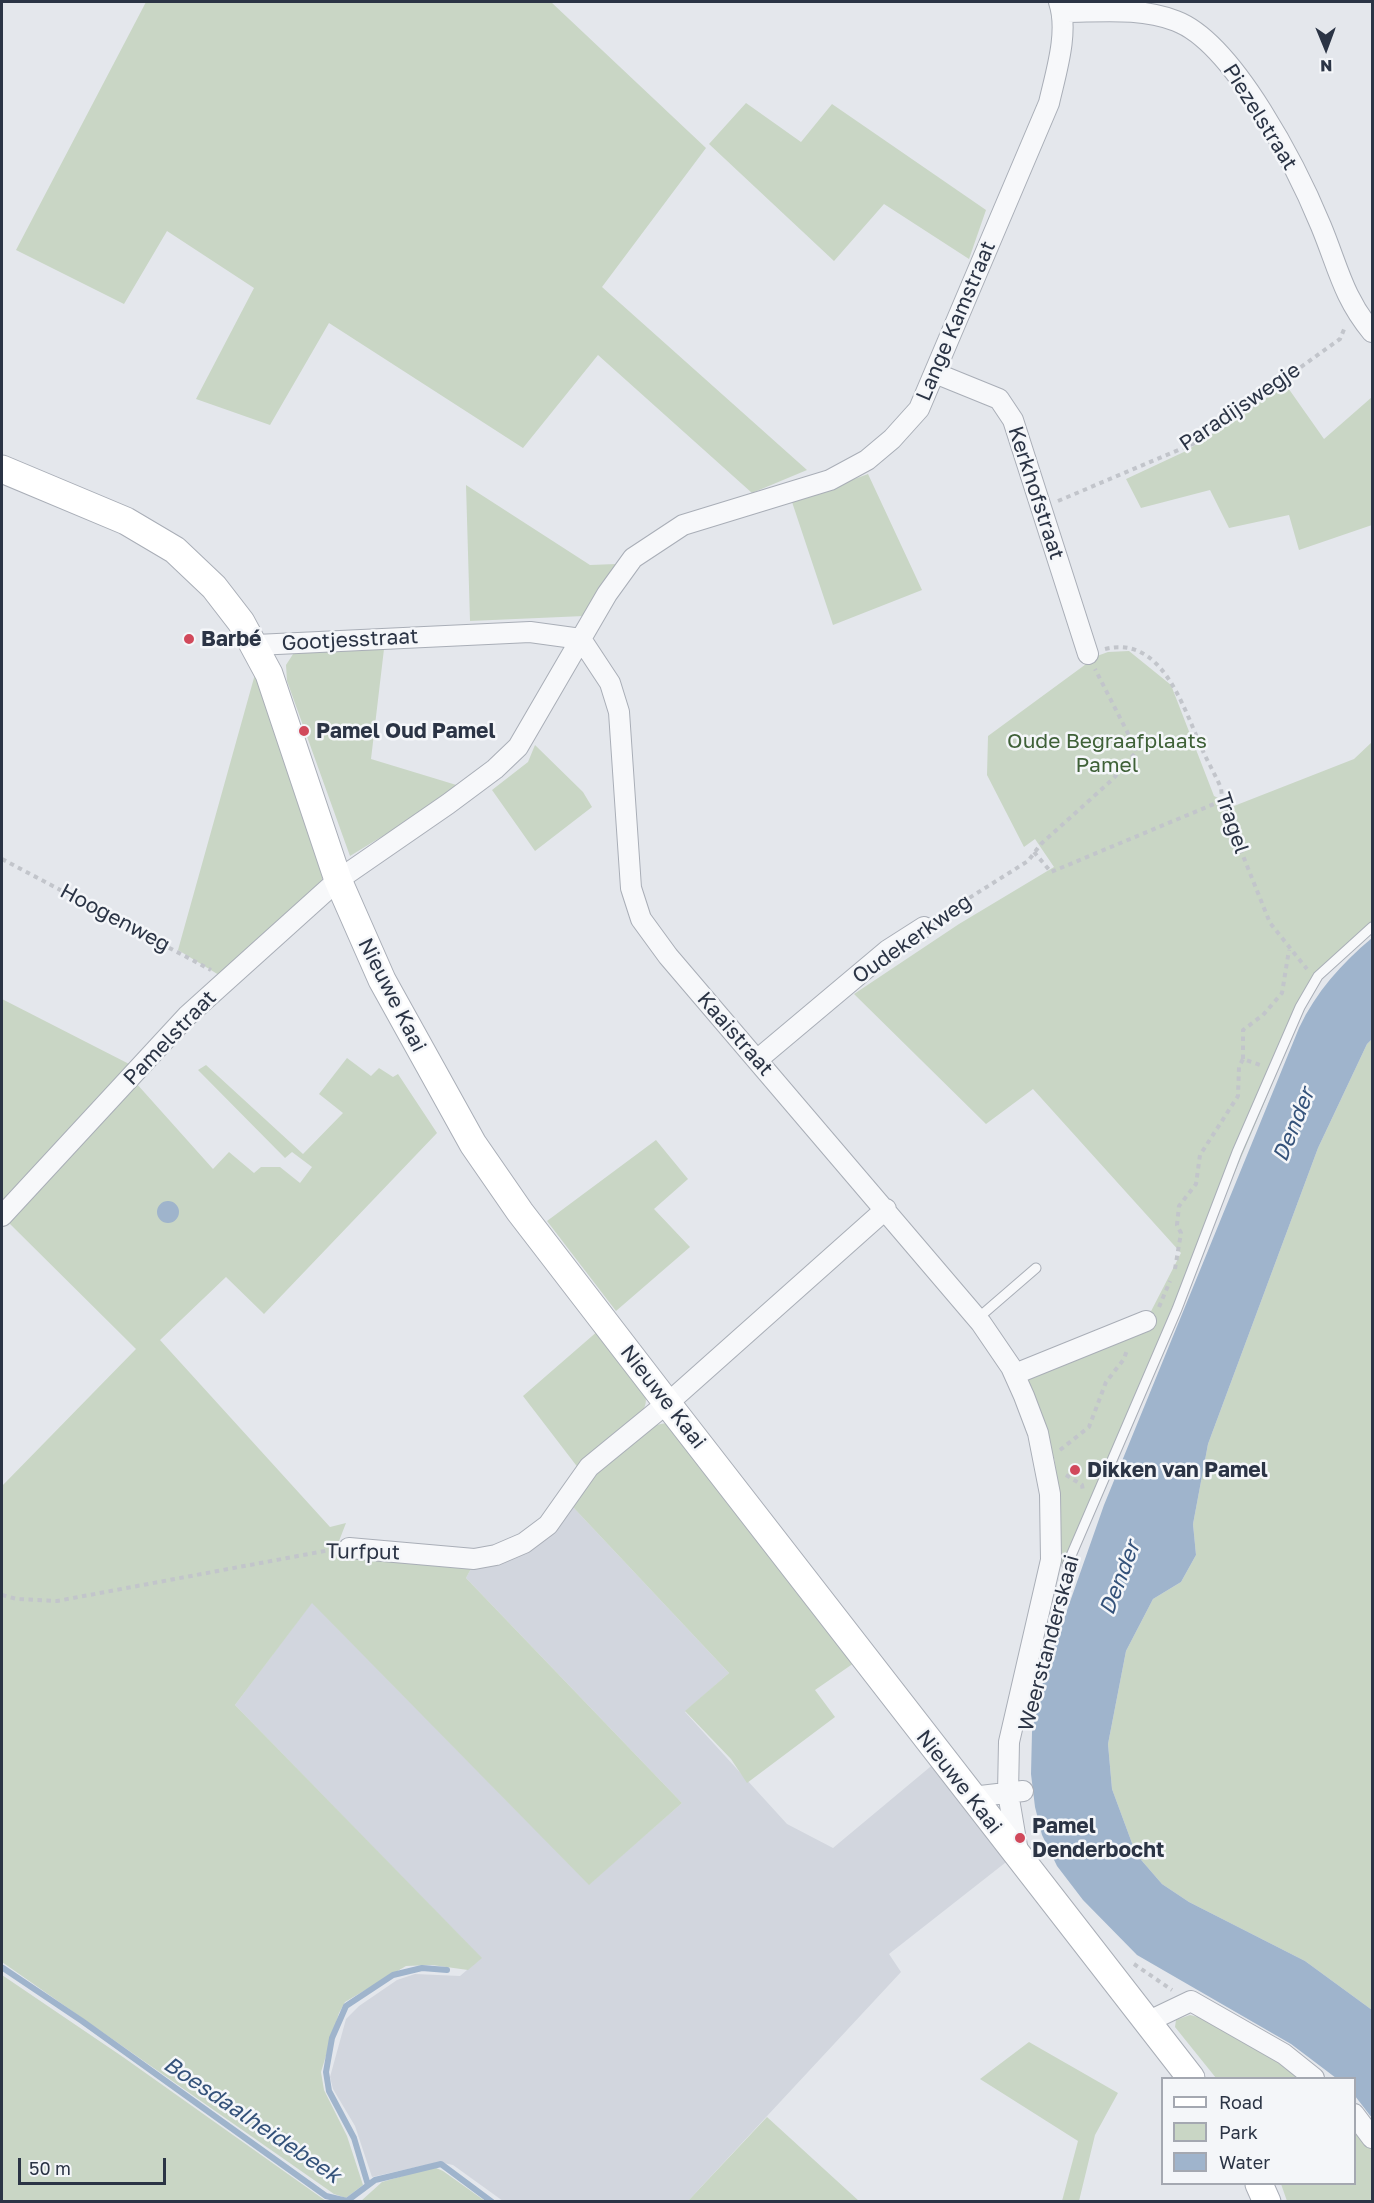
<!DOCTYPE html>
<html>
<head>
<meta charset="utf-8">
<style>
	body { margin:0 }
	#map { position:relative; width:1374px; height:2203px; overflow:hidden; background:#e4e7ec; font-family:"Golos Text",sans-serif }
	canvas { display:block }
	.frame { position:absolute; inset:0; border:3px solid #2b3445; pointer-events:none }
	.legend { position:absolute; left:1161px; top:2077px; width:195px; height:108px; box-sizing:border-box; background:#f4f6f9; border:2px solid #a4a8b1; margin:0; padding:8px 10px; list-style:none; font-size:18px; color:#2b3445 }
	.legend li { display:flex; align-items:center; gap:12px; height:30px }
	.legend b { width:30px; border:2px solid #a4a8b1 }
	.north { position:absolute; left:1296px; top:18px; width:60px; height:60px; -webkit-text-stroke:4px #f4f6f9; paint-order:stroke; rotate:179deg; font-size:16px; font-weight:700; line-height:24px; text-align:center; color:#2b3445 }
	.north::after { content:''; display:block; margin:auto; width:21px; height:27px; background:#2b3445; clip-path:polygon(50% 0,100% 100%,50% 72%,0 100%) }
	.scale { position:absolute; left:18px; top:2158px; width:148px; height:27px; box-sizing:border-box; border:3px solid #2b3445; border-top:0; padding-left:8px; font-size:18px; line-height:21px; white-space:nowrap; color:#2b3445; -webkit-text-stroke:4px #f4f6f9; paint-order:stroke }
</style>
</head>
<body>
<div id="map">
<canvas width="1374" height="2203"></canvas>
<div class="frame"></div>
<ul class="legend">
<li><b style="height:8px;background:#fff"></b>Road</li>
<li><b style="height:16px;background:#c9d6c5"></b>Park</li>
<li><b style="height:16px;background:#9fb4cc"></b>Water</li>
</ul>
<div class="north">N</div>
<div class="scale">50 m</div>
</div>
<script>
const c = document.querySelector('canvas').getContext('2d');
c.lineJoin = 'round';
function fillPath(path, color) { c.fillStyle = color; c.fill(path, 'evenodd'); }
function strokePath(path, color, width, dash) { c.strokeStyle = color; c.lineWidth = width; c.lineCap = dash ? 'butt' : 'round'; c.setLineDash(dash || []); c.stroke(path); }
function drawText(font, color, halo, rows, align = 'center') {
  c.font = font + ' "Golos Text",sans-serif'; c.lineWidth = 5; c.setLineDash([]); c.textBaseline = 'middle'; c.strokeStyle = halo; c.fillStyle = color; for (const [text, x, y, turn = 0] of rows) {
    c.save(); c.translate(x, y); c.rotate((+turn || 0) * Math.PI / 180); c.textAlign = isNaN(turn) ? turn : align; if (halo) c.strokeText(text, 0, 0); c.fillText(text, 0, 0); c.restore();
  }
}
const built = new Path2D(`
	M572,1506L729,1673L685,1712L787,1824L833,1848L936,1762L1010,1859L889,1954L901,1972L688,2201H503L453,2165L439,2162L372,2177L355,2126L333,2089L330,2077L346,2019L359,2006L397,1980L415,1974L460,1976L481,1958L235,1705L312,1602L589,1884L682,1803L466,1578L473,1565L497,1564L552,1535Z`);
const green = new Path2D(`
	M146,2H551L706,148L602,287L807,470L752,493L598,355L523,448L329,323L270,425L196,399L254,288L167,231L124,304L16,250Z
	M746,103L801,142L832,104L986,210L969,259L884,204L834,261L709,144Z
	M1286,385L1324,439L1372,397V525L1299,550L1289,515L1229,528L1210,490L1141,508L1126,479L1186,451Z
	M868,474L922,590L833,625L792,502Z
	M466,485L590,565L616,564L584,616L470,621Z
	M384,649L371,759L463,787L350,856L287,681L286,665L295,651Z
	M1129,651L1171,685L1214,796L1234,806L1354,759L1372,742V932L1318,976L1177,1309L1063,1564L1058,1562L1055,1462L1039,1409L1015,1374L1146,1321L1181,1253L1033,1089L986,1124L854,994L959,924L1054,867L1035,839L1024,847L987,775L988,736L1097,656L1108,652Z
	M257,667L324,873L321,882L219,975L178,950Z
	M535,745L583,792L592,807L535,851L492,790L528,762Z
	M2,999L135,1067L2,1204Z
	M1372,1039V2010L1305,1961L1189,1902L1162,1884L1136,1854L1112,1789L1108,1744L1126,1651L1153,1599L1181,1582L1196,1555L1193,1524L1208,1444L1318,1148L1367,1044Z
	M347,1058L371,1076L379,1068L393,1077L398,1074L437,1133L264,1314L226,1277L160,1340L330,1527L346,1523L334,1554L473,1565L466,1578L682,1803L589,1885L312,1603L235,1705L482,1958L468,1970L432,1965L406,1966L345,2002L339,2013L321,2072L324,2090L347,2136L363,2185L346,2198L334,2194L2,1962V1486L136,1349L7,1221L136,1083L213,1169L229,1152L254,1173L261,1167H280L300,1183L312,1167L292,1152L285,1158L198,1070L206,1065L303,1154L343,1113L319,1094Z
	M656,1140L688,1179L654,1209L690,1247L616,1311L547,1221Z
	M599,1330L644,1389C647,1400 647,1406 640,1414L579,1469L523,1396Z
	M670,1423L854,1663L815,1690L835,1717L747,1783L731,1759L685,1711L729,1673L572,1506C590,1481 637,1421 670,1423Z
	M2,1975L123,2057L326,2201H2Z
	M1190,2015L1202,2018L1274,2057L1302,2078H1216L1175,2027L1176,2020Z
	M1029,2042L1118,2093L1095,2135L1079,2201H1062L1078,2141L980,2079Z
	M767,2117L859,2201H688Z
	M1355,2127L1372,2151V2201H1287L1281,2184H1354Z
	M434,2167L443,2171L485,2201H361L382,2182Z`);
const water = new Path2D(`
	M1372,938V1039L1367,1044L1318,1148L1208,1444L1193,1524L1196,1555L1181,1582L1153,1599L1126,1651L1108,1744L1112,1789L1136,1854L1162,1884L1189,1902L1305,1961L1372,2010V2118L1355,2096L1354,2078H1336L1291,2044L1137,1955L1083,1900L1057,1866L1042,1835L1035,1807L1031,1774L1032,1732L1045,1673L1104,1505L1299,1028C1316,992 1341,964 1372,938Z
	M157 1212a11 11 0 1 1 22 0a11 11 0 1 1-22 0Z`);
const stream = new Path2D(`
	M3,1968L82,2021L326,2196L347,2201L375,2180L441,2164L492,2202
	M368,2185L354,2138L329,2091L326,2072L332,2038L346,2006L393,1975L422,1968L447,1970`);
const path = new Path2D(`
	M1058,501L1195,443L1340,339L1345,327
	M1105,649C1160,635 1182,703 1199,742C1205,757 1214,772 1221,788L1223,806L1270,923L1307,969
	M1034,852L1051,872L1214,804L1223,806
	M2,859L211,970
	M939,917L1028,861L1041,844L1113,779L1137,751L1095,669
	M1243,1059V1030L1263,1015L1282,993L1289,950
	M1175,1269L1181,1233L1177,1225L1179,1206L1196,1184L1200,1155L1238,1096L1239,1067L1243,1059L1260,1065
	M1159,1307L1170,1281
	M1060,1450L1089,1427L1106,1382L1124,1359L1127,1350
	M1066,1475L1082,1485L1083,1491
	M2,1595L17,1599L57,1601L330,1550
	M1134,1964L1172,1990`);
const lane = new Path2D(`
	M977,1319L1036,1268
	M1067,1565L1177,1309L1237,1152L1300,1007L1318,976L1372,927`);
const street = new Path2D(`
	M1063,12C1100,12 1140,7 1176,21C1234,43 1298,170 1321,226C1338,267 1343,297 1372,332
	M935,373L999,399L1013,420L1088,654
	M581,639L610,683L619,712L631,888L641,919L668,956L981,1323L1011,1367L1024,1396L1038,1433L1050,1494L1051,1560L1009,1742L1008,1793L1018,1852
	M256,645L530,632L581,639
	M757,1060L888,950L924,927
	M2,1216L187,1016L338,880L448,804L495,769L518,747L607,594L633,558L683,525L830,480L867,460L892,439L919,409L1049,103C1056,72 1069,32 1059,2
	M1015,1374L1146,1321
	M349,1548L474,1559L496,1555L524,1543L548,1525L589,1467L677,1395L886,1209
	M972,1797L1023,1791
	M1147,2022L1191,2001L1284,2054L1314,2078
	M1354,2114L1372,2138`);
const secondary = new Path2D(`
	M2,469L126,521L175,550L214,587L241,622L269,674L338,880L382,980L473,1144L520,1212L667,1403L1191,2078
	M1259,2184L1267,2202`);
const markers = [
	[189,639,6,"#d1495b"],
	[304,731,6,"#d1495b"],
	[1075,1470,6,"#d1495b"],
	[1020,1838,6,"#d1495b"]
];
const streetNames = [
	["Piezelstraat",1260,117,58],
	["Lange Kamstraat",956,321,-67],
	["Paradijswegje",1240,407,-34],
	["Kerkhofstraat",1036,493,72],
	["Gootjesstraat",350,640,-3],
	["Tragel",1232,823,71],
	["Hoogenweg",115,918,28],
	["Oudekerkweg",912,939,-35],
	["Nieuwe Kaai",392,995,63],
	["Kaaistraat",735,1034,49],
	["Pamelstraat",170,1038,-46],
	["Nieuwe Kaai",663,1397,52],
	["Turfput",363,1552,1],
	["Weerstanderskaai",1049,1643,-75],
	["Nieuwe Kaai",959,1782,52]
];
const poiNames = [
	["Barbé",201,639],
	["Pamel Oud Pamel",316,731],
	["Dikken van Pamel",1087,1470],
	["Pamel",1032,1826],
	["Denderbocht",1032,1850]
];
const parkNames = [
	["Oude Begraafplaats",1107,741],
	["Pamel",1107,765]
];
const waterNames = [
	["Dender",1294,1125,-68],
	["Dender",1120,1578,-69],
	["Boesdaalheidebeek",252,2120,34]
];
fillPath(built, '#d2d6de');
fillPath(green, '#c9d6c5');
fillPath(water, '#9fb4cc');
strokePath(stream, '#9fb4cc', 6);
strokePath(lane, '#a9aeb7', 11);
strokePath(street, '#a9aeb7', 22);
strokePath(secondary, '#a9aeb7', 29);
strokePath(path, '#c2c5cb', 4, [4.5, 4.5]);
strokePath(lane, '#f7f8fa', 9);
strokePath(street, '#f7f8fa', 20);
strokePath(secondary, '#fff', 27);
for (const [x, y, r, color] of markers) { const dot = new Path2D(); dot.arc(x, y, r, 0, 2 * Math.PI); c.fillStyle = color; c.fill(dot); strokePath(dot, '#f4f6f9', 2); }
drawText('21px', '#2b3445', '#f4f6f9', streetNames);
drawText('bold 21px', '#2b3445', '#f4f6f9', poiNames, 'left');
drawText('21px', '#3f6138', '#f4f6f9', parkNames);
drawText('italic 22px', '#34527a', '#f4f6f9', waterNames);
</script>
</body>
</html>
